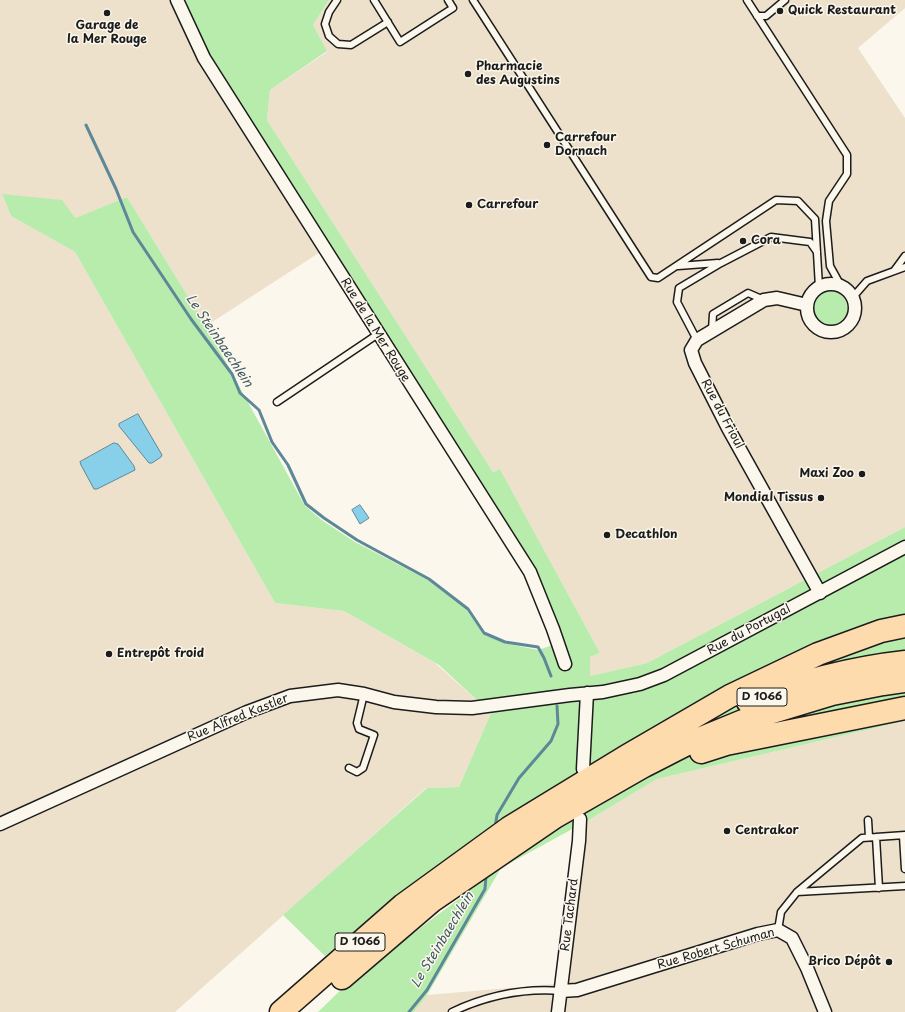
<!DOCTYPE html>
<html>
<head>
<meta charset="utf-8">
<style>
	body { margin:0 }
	canvas { display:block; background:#fbf7ec }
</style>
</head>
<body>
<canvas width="905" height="1012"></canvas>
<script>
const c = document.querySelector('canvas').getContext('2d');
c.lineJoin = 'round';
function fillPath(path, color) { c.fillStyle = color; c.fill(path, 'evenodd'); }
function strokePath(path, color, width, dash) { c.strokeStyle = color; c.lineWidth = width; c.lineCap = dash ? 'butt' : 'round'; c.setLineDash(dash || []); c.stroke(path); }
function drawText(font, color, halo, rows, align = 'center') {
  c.font = font + ' "Playpen Sans",sans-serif'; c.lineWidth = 3; c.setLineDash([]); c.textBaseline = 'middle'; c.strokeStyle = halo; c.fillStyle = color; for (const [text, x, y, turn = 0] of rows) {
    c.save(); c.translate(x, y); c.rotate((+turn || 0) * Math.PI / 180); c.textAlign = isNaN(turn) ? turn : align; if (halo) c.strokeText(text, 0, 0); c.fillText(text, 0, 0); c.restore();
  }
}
const built = new Path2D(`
	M0,0H184L208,53L328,247L206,326L127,197L75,218L2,194L11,216L75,252L275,603L344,611L435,663L491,713L459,787L426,788L175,1012H0Z
	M329,0H905V8L858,48L905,118V527L647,663L590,676V657L600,653L500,469L493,472L267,120L270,90L327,52L313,25Z
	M905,721V1012H414L427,995L566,983L587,821L657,779Z`);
const green = new Path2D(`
	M184,0H329L313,25L327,51L270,90L267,120L493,472L500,469L600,653L590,657V676L647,663L905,527V721L657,779L587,821L501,868L427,995L414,1012H318L351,980L500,868L477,836L325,956L283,915L427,788L459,787L491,713L439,665L344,611L275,603L75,252L11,216L2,194L62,200L75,218L127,197L206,326L305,506L323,521L355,542L428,580L466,609L483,634L504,643L538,650L562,642L533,569L328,247L208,53Z
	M813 308a17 17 0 1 1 34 0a17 17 0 1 1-34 0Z`);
const water = new Path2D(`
	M138,414L162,455L161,457L152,463H149L119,426V424Z
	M114,443L118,444L134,466L135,470L97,489H94L81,465L80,462Z
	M360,505L369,518L360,524L352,510Z`);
const stream = new Path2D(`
	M86,125L116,189L133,232L191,319L232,374L240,393L259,410L272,442L288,465L306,504L324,518L357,540L429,579L468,609L484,633L505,642L538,647L544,658L551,676
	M495,828L497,815L519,778L551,741L558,724L557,706
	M409,1012L427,990L485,889L486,876`);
const lane = new Path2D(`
	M337,0L329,12L325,24L329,36L338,44L351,45L388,22
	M374,0L400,42L453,8L448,0
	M473,0L651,277L658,278L776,200L798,201L815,219L819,287
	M747,0L847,155V174L829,201L826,221L830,266L841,286
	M757,16H766L785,0
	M678,266L718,263
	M894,271L905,256
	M853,297L867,281L905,267
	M712,330L713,314L748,293L764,300
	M697,340L677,302L679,288L721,263L771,237L810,242L817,252
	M277,402L378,334
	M349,768L357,772L363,768L374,735L359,729L357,723L364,694
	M868,820L869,837
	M903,836L905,869
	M876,837L879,888
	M797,892L862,838L905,835
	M778,930L781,912L797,892L905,886
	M452,1012C486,996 523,988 561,991`);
const street = new Path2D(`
	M177,0L204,58L530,572L553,629L565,664
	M807 308a24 24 0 1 1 48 0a24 24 0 1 1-48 0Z
	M807,305L777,298L764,300L697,340L691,350L695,363L728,428L820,593
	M583,769L587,693
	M0,824L247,712L290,696L338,690L364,694L394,702L436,707L472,708L570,695L603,692L640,684L664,675L905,547
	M561,991L577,990L758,934L778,930L792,938L807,968L825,1012
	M558,1012L579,841L580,819`);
const highway = new Path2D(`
	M748,702C798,682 851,668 905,662
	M701,752L726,744L905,708
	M342,978L432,901L555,817L644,766L687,744L743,721L832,694L883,684L905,681
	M281,1012L403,905L509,828L627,756L730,696L818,654L881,631L905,626`);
const markers = [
	[780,11,4,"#1c1c1c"],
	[107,13,4,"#1c1c1c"],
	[468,74,4,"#1c1c1c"],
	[547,145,4,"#1c1c1c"],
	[469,205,4,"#1c1c1c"],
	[743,241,4,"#1c1c1c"],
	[862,474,4,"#1c1c1c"],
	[821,498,4,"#1c1c1c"],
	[607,535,4,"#1c1c1c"],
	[109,654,4,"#1c1c1c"],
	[727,831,4,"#1c1c1c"],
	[889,962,4,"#1c1c1c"]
];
const shields = [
	[762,697,50],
	[360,942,50]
];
const shieldNames = [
	["D 1066",762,697],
	["D 1066",360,942]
];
const poiNames = [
	["Quick Restaurant",788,11],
	["Garage de",107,26,"center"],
	["la Mer Rouge",107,40,"center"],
	["Pharmacie",476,67],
	["des Augustins",476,81],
	["Carrefour",555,138],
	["Dornach",555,152],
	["Carrefour",477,205],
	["Cora",751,241],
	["Maxi Zoo",854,474,"right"],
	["Mondial Tissus",813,498,"right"],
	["Decathlon",615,535],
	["Entrepôt froid",117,654],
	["Centrakor",735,831],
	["Brico Dépôt",881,962,"right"]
];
const streetNames = [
	["Rue de la Mer Rouge",375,330,58],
	["Rue du Frioul",722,414,62],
	["Rue du Portugal",749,630,-28],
	["Rue Alfred Kastler",238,718,-22],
	["Rue Tachard",570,915,-83],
	["Rue Robert Schuman",716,949,-16]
];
const waterNames = [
	["Le Steinbaechlein",219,341,56],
	["Le Steinbaechlein",443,940,-59]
];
fillPath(built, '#ede1cc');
fillPath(green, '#b8ecad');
fillPath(water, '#88d0ea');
strokePath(water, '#5d8898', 1);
strokePath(stream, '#5d8898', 3);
strokePath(lane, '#1c1c1c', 9);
strokePath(street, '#1c1c1c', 15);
strokePath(highway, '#1c1c1c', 25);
strokePath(lane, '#fbf7ec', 6);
strokePath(street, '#fbf7ec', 12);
strokePath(highway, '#fddbac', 22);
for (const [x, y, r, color] of markers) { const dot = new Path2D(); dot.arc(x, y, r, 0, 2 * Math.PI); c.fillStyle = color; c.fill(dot); strokePath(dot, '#fbf7ec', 1.5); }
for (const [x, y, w] of shields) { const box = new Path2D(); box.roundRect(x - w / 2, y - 9, w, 18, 3); c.fillStyle = '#fbf7ec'; c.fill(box); strokePath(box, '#1c1c1c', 1); }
drawText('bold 11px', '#1c1c1c', null, shieldNames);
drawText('bold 12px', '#1c1c1c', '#fbf7ec', poiNames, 'left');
drawText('12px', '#1c1c1c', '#fbf7ec', streetNames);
drawText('italic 13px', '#425b64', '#fbf7ec', waterNames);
</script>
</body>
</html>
